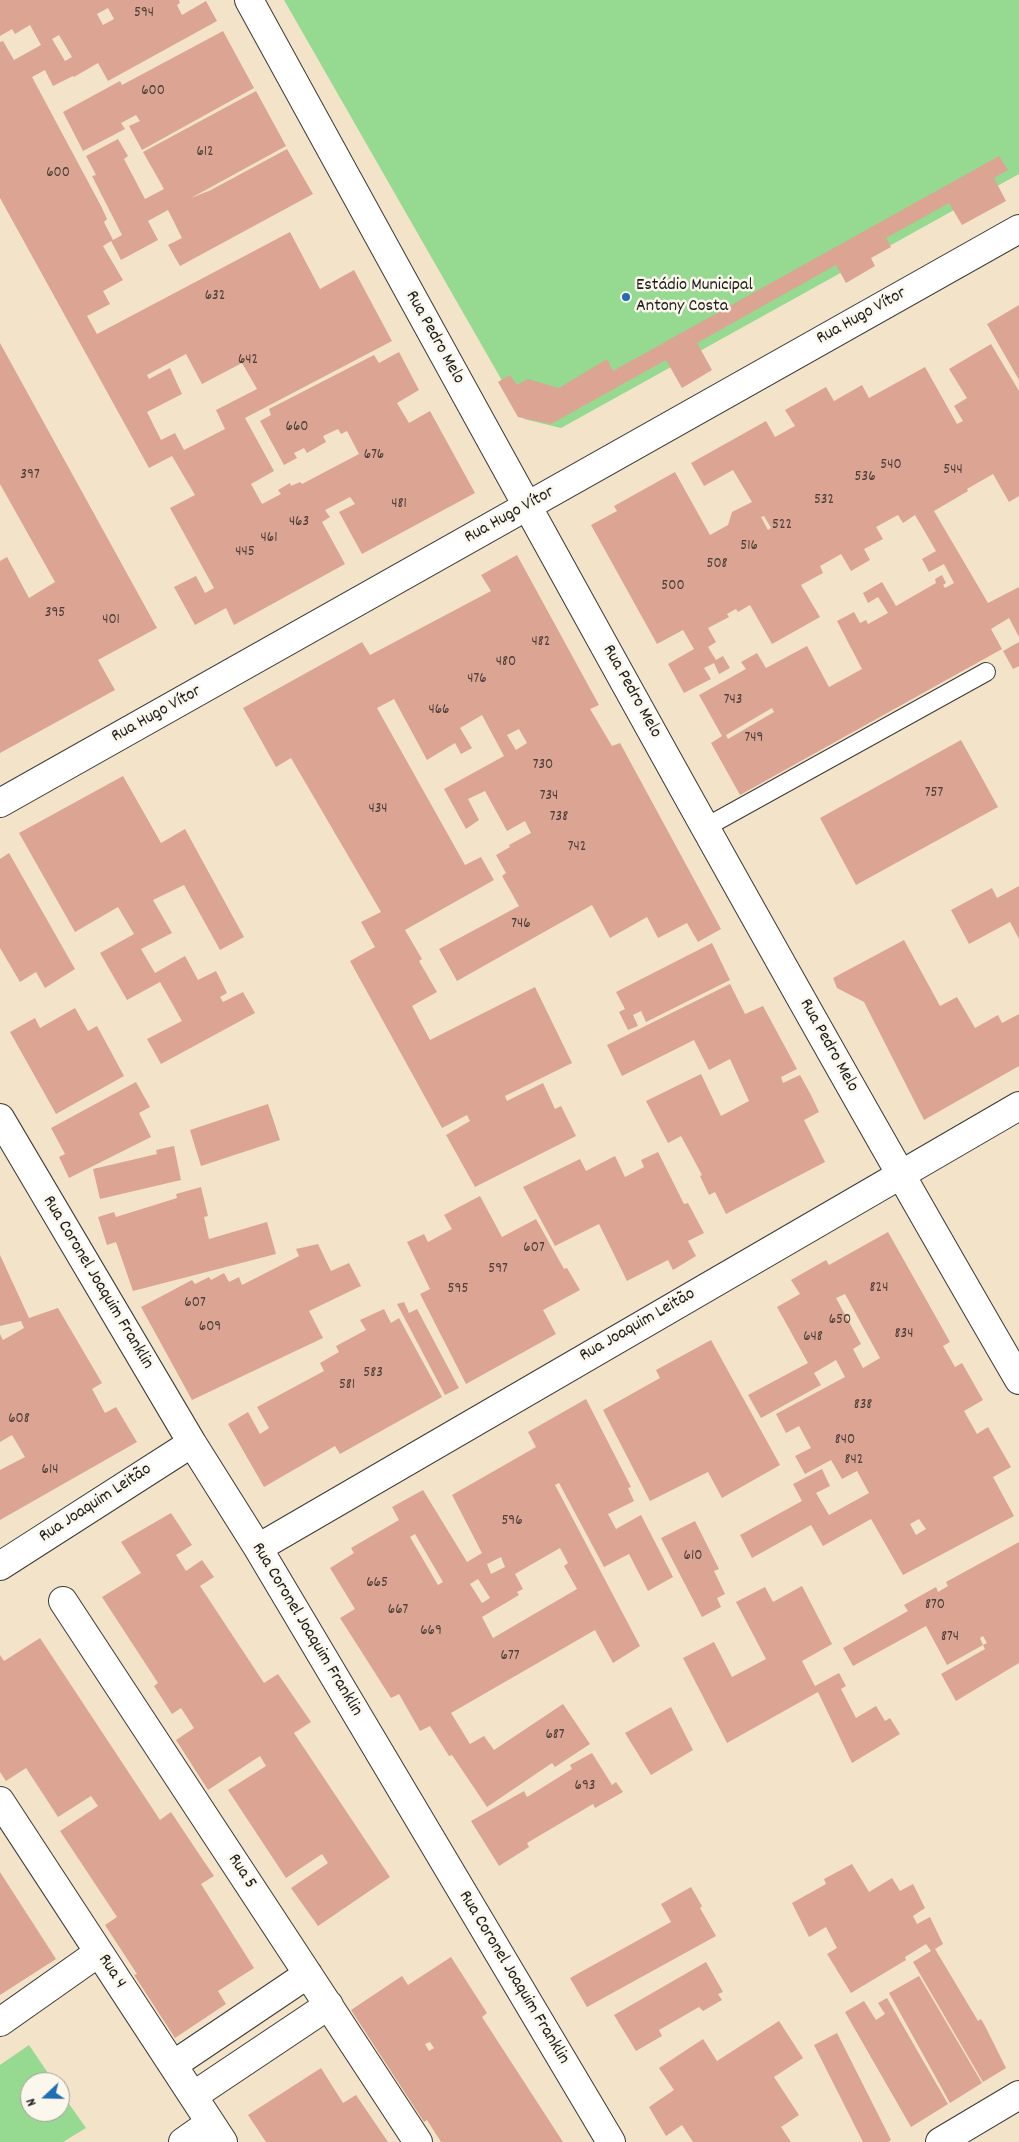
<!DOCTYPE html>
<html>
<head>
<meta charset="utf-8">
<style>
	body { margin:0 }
	#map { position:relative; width:1019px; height:2142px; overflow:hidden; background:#f3e3c8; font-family:Dekko,sans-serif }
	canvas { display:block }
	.north { position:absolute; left:20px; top:2072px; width:50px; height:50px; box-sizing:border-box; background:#fbf7ec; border:1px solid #a29f99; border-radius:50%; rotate:249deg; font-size:14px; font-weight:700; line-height:20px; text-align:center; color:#1c1c1c }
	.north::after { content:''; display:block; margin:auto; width:18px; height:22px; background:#1f6fb2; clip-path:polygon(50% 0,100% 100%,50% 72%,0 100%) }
</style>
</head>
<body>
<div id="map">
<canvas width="1019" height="2142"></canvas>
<div class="north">N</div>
</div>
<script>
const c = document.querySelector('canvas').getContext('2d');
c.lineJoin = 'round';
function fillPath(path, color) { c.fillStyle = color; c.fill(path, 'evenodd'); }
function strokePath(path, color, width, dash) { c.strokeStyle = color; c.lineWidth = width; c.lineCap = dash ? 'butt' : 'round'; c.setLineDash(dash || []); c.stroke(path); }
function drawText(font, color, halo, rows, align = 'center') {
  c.font = font + ' Dekko,sans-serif'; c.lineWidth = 5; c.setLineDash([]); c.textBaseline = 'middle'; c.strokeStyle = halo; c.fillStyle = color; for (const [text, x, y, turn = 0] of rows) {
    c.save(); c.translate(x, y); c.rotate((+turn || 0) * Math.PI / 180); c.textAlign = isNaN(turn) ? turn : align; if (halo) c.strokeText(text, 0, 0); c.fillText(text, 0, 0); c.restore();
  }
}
const green = new Path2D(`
	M284,0H1019V174L561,428L524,419Z
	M29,2045L54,2082H30V2112H60V2091L86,2128L63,2142H0V2065Z`);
const building = new Path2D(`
	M0,0H179L180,3L177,5L182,15L206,1L217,21L108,81L98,63L74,77L73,76L53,86L45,70L32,77L101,206L107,219L104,222L113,240L122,235L92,176L96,175L86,156L118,139L128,156L124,159L145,199L164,189L143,152L256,91L286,146L191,198L211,190L287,149L313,194L180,266L168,245L182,238L168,210L148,221L158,240L121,260L111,241L103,246L123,280L103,291L110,304L87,316L97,334L290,232L320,289L354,270L392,341L245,418L274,471L251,484L262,504L281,494L278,490L290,483L291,486L300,482L302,484L359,454L347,431L341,434L338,429L323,436L326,442L307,453L304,448L294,453L297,458L284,465L260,421L271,415L269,409L374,355L379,363L399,352L419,390L397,403L409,423L430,411L475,493L362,554L339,512L355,504L350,497L325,510L330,517L322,522L345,564L234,625L226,608L195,625L174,587L196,576L205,593L214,588L170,508L195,495L172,456L149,468L0,198V42L3,41L14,60L41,45L30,25L15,34L12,29L0,36ZM108,8L114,19L103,25L97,14ZM59,35L72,57L65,61L52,39ZM186,354L202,384L242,363L257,389L216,410L225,429L184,450L175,433L161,440L147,412L182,394L170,368L149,379L147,375Z
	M223,31L254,88L142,150L129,126L140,121L136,115L121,123L125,129L83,151L63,112L120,81L122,85Z
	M999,156L1008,170L994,178L1006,201L962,225L949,203L886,238L891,247L871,258L875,266L846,283L836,265L697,343L712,370L682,388L666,360L551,424L518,417L498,382L510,375L517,385L528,379L559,388L607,359L613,371Z
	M1019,305V380L987,324Z
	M0,343L157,628L98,660L115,690L0,753V561L7,557L29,598L55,582L0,484Z
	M991,344L1019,391V496L1009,502L993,474L967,489L968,491L934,511L988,603L1019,587V637L1009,618L991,629L1002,649L740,795L711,743L722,736L699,695L746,669L741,662L757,653L766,668L807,646L829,687L862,669L837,621L854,612L860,623L866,620L868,624L888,613L878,597L868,603L863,593L882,582L896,606L936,583L935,579L942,575L946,583L943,585L945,588L954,583L944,564L929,572L922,559L936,551L915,515L903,523L898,515L876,527L883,539L864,549L870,560L851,571L841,554L820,566L823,573L801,585L820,617L772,644L750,605L738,612L736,609L727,614L729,617L708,628L716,642L708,647L716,660L723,656L730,668L719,674L714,663L704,668L711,679L684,693L668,664L694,649L683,630L657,644L591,525L617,511L614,506L675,472L710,535L728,525L732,512L752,502L733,470L704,486L691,463L766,421L775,437L795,426L785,410L826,387L834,401L862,385L869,398L925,367L957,424L963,421L954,406L967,398L949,369ZM764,516L771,528L768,530L761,517ZM772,708L774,712L728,739L726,735Z
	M517,555L599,705L590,709L612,746L620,743L721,929L698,942L687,923L658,938L647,917L610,938L592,905L457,981L439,949L519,906L502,876L506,873L496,855L510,847L509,845L531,833L525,821L507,831L485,791L468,799L479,820L466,829L444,789L504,756L482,715L460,728L472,748L461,754L455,743L427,760L394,699L377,708L465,865L481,857L494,880L405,930L422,959L419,961L437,992L412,1006L430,1040L535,987L572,1063L505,1096L507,1101L543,1083L555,1109L561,1106L576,1136L475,1187L446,1135L470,1121L467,1115L442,1128L350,961L375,947L361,922L381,912L291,758L276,767L243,708L362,642L370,655L491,591L481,575ZM519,729L527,743L516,750L507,735Z
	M1019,642V666L1013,669L1003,651Z
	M961,740L998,807L856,885L820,818Z
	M123,776L161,843L185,829L244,937L220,950L184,885L153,900L172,933L141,949L155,973L185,956L198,980L216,971L227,993L220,997L223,1002L243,992L255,1013L161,1064L147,1039L182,1021L160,982L127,1000L100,953L134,934L118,907L75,932L19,833Z
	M9,853L75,969L45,988L36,972L20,982L0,948V859Z
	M1019,886V939L1010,922L969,944L951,910L992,888L997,898Z
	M904,940L940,1006L957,997L975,1028L998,1015L1002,1023L1019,1014V1066L924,1120L864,1002L837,988L833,978Z
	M712,943L730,980L646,1022L641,1011L633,1015L638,1026L628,1030L619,1012L625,1009L616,992Z
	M730,984L745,1014L763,1006L797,1069L781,1077L783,1083L800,1075L811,1095L819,1112L804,1120L825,1162L726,1214L715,1192L709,1195L700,1176L702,1175L681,1136L668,1143L646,1101L701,1074L721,1116L749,1101L730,1059L709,1070L694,1040L622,1076L607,1045Z
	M75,1008L88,1031L97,1026L124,1076L56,1114L10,1032L35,1018L40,1028Z
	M136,1082L150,1107L139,1113L151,1137L69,1178L59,1157L65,1154L51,1128Z
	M268,1104L280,1140L201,1166L190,1130Z
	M174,1146L181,1180L100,1199L93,1169L157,1154L156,1150Z
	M658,1152L684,1204L688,1203L704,1233L688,1241L696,1256L673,1270L668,1260L627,1281L599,1224L555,1246L523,1187L580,1159L586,1171L615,1156L625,1177L644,1167L641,1160Z
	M201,1187L208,1216L204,1217L209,1239L267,1222L276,1254L133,1291L116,1242L107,1245L98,1217L114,1212L116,1217L177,1198L176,1194Z
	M480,1196L502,1237L536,1219L564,1269L567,1268L580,1290L543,1310L556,1334L466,1384L420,1294L430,1289L407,1242L424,1234L428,1242L452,1229L444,1215Z
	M888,1232L950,1342L943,1346L955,1367L962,1363L983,1400L964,1411L977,1434L988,1427L1011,1467L993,1477L1014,1516L903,1575L871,1519L823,1546L811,1525L752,1558L740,1535L802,1501L793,1484L822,1469L830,1486L816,1493L829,1515L869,1493L857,1471L842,1479L831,1460L805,1474L795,1456L811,1448L799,1426L786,1433L776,1414L845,1377L836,1360L814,1373L821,1385L761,1418L748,1395L808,1363L777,1307L800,1294L791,1280L826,1260L829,1265ZM845,1294L880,1358L863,1368L853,1349L861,1344L836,1298ZM919,1519L926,1529L916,1535L910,1524Z
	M318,1244L331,1271L349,1263L361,1286L309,1311L323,1338L192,1400L141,1307L192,1280L195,1284L209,1277L211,1280L224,1273L229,1282L239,1277L242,1285L299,1256L296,1249Z
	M0,1255L29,1318L58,1308L102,1383L92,1389L105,1413L116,1407L137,1442L0,1520V1470L25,1457L12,1435L0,1442V1334L3,1340L24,1328L21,1321L0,1326Z
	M404,1302L409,1313L417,1309L459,1388L445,1395L397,1304Z
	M384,1309L391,1323L399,1318L442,1397L340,1454L335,1446L264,1487L228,1424L248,1412L260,1434L269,1428L257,1407L324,1371L320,1363L339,1352L336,1346L366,1330L360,1320Z
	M711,1340L780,1465L722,1498L708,1472L650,1501L603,1410L660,1378L656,1370Z
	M586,1399L631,1487L628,1488L634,1501L608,1514L616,1529L641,1515L673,1577L648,1591L629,1554L604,1567L559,1483L555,1485L640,1646L613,1663L595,1630L451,1713L470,1744L484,1736L494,1750L563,1704L590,1744L555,1767L552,1763L487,1807L452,1755L449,1756L430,1726L420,1731L399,1694L391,1698L340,1618L355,1609L330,1568L354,1553L351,1548L399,1520L392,1507L423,1490L467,1562L482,1553L452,1495L536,1447L528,1432ZM415,1534L443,1582L438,1585L410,1537ZM560,1548L568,1563L564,1566L577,1589L493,1638L482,1617L519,1595L517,1592L523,1589L515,1574ZM501,1557L505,1567L491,1574L487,1564ZM478,1579L490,1598L482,1603L470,1584Z
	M171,1513L192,1545L176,1555L186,1571L202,1560L214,1577L200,1586L264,1683L278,1674L311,1722L294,1733L390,1877L318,1926L291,1888L328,1863L322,1854L286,1878L228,1790L266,1766L260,1756L208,1790L176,1740L194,1728L181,1708L172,1714L154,1686L158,1683L102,1597L141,1573L121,1542Z
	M695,1521L719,1569L714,1571L725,1594L717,1598L721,1607L702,1617L661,1538Z
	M1019,1542V1663L956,1701L941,1674L985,1649L983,1645L987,1643L983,1636L980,1638L983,1645L947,1665L926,1626L853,1666L843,1648L908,1611L904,1605L936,1587L938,1592L948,1586L946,1582Z
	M802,1586L832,1644L802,1661L815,1686L839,1673L846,1686L841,1689L856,1718L876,1706L885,1721L890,1718L900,1734L852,1763L818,1692L727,1743L683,1658L714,1642L732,1677L766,1659L736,1602L765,1587L773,1602Z
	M40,1638L160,1820L171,1812L203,1860L214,1876L201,1884L254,1968L218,1991L226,2004L175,2038L134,1975L137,1974L105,1925L117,1917L60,1831L98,1806L91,1796L58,1817L26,1768L6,1781L0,1772V1655L4,1661Z
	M671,1707L693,1750L651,1775L625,1733Z
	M592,1753L612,1785L616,1782L623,1792L595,1808L593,1804L527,1843L529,1847L499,1866L471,1821L524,1791L527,1797L572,1769L570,1765Z
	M852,1864L869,1892L892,1878L900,1891L913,1884L925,1908L913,1916L917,1924L930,1917L943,1944L935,1949L978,2021L981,2019L985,2026L1006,2068L983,2082L913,1962L931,1951L926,1944L905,1957L906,1960L851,1993L827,1954L837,1948L826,1927L809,1937L792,1903L826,1884L824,1879Z
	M0,1872L56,1959L0,1995Z
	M691,1887L702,1906L700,1908L716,1936L587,2007L570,1978L671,1922L661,1904Z
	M451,1957L487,2013L482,2017L563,2142H441L427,2120L424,2122L351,2010L402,1976L408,1985ZM430,2042L434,2048L429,2051L425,2044Z
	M706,1962L723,1992L718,1994L722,2000L703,2011L699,2007L659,2030L662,2036L636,2051L614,2015Z
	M919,1976L982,2083L950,2103L889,1993Z
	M887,1998L948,2104L911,2127L845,2012L864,2001L876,2020L885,2014L878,2003Z
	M779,2021L803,2058L774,2077L799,2115L781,2127L791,2142H693L682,2125L666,2136L649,2107L674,2090L659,2068L703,2039L717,2061Z
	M837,2033L891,2140L888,2142H863L814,2045Z
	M321,2068L343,2103L356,2095L388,2142H266L248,2115Z`);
const service = new Path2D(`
	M706,827L986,672`);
const minor = new Path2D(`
	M249,0C503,462 755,925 1019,1380
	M0,803L1019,229
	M0,1118L192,1443L258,1548L611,2142
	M258,1548L1019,1106
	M0,1566L192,1443
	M63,1601L418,2142
	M0,1801L223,2142
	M0,2022L98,1953
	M173,2065L308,1974
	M193,2096L329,2005
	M183,2142L210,2123
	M940,2142L1019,2095`);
const markers = [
	[626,297,5,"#1f6fb2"]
];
const numberNames = [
	["594",144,14],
	["600",153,92],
	["612",205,153],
	["600",58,174],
	["632",215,297],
	["642",248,361],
	["660",297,428],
	["676",374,456],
	["540",891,466],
	["544",953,471],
	["397",30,476],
	["536",865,478],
	["532",824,501],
	["481",399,505],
	["463",299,523],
	["522",782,526],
	["461",269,539],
	["516",749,547],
	["445",245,553],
	["508",717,565],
	["500",673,587],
	["395",55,614],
	["401",111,621],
	["482",541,643],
	["480",506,663],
	["476",477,680],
	["743",733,701],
	["466",439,711],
	["749",754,739],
	["730",543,766],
	["757",934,794],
	["734",549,797],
	["434",378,810],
	["738",559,818],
	["742",577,848],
	["746",521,925],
	["607",534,1249],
	["597",498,1270],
	["824",879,1289],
	["595",458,1290],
	["607",195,1304],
	["650",840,1321],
	["609",210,1328],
	["834",904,1335],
	["648",813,1338],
	["583",373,1374],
	["581",347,1386],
	["838",863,1406],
	["608",19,1420],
	["840",845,1441],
	["842",854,1461],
	["614",50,1471],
	["596",512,1522],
	["610",693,1557],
	["665",377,1584],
	["870",935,1606],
	["667",398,1611],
	["669",431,1632],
	["874",950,1638],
	["677",510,1657],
	["687",555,1736],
	["693",585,1787]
];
const poiNames = [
	["Estádio Municipal",636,287],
	["Antony Costa",636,308]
];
const streetNames = [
	["Rua Hugo Vítor",862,317,-29],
	["Rua Pedro Melo",434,338,61],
	["Rua Hugo Vítor",510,516,-29],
	["Rua Pedro Melo",631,692,61],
	["Rua Hugo Vítor",157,715,-29],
	["Rua Pedro Melo",828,1046,61],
	["Rua Coronel Joaquim Franklin",97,1283,59],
	["Rua Joaquim Leitão",638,1326,-30],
	["Rua Joaquim Leitão",96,1504,-33],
	["Rua Coronel Joaquim Franklin",306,1630,59],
	["Rua 5",241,1872,57],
	["Rua 4",111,1972,57],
	["Rua Coronel Joaquim Franklin",513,1978,59]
];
fillPath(green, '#96d990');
fillPath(building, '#dca593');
strokePath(service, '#3c3a36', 20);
strokePath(minor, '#3c3a36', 30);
strokePath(service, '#fff', 18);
strokePath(minor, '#fff', 28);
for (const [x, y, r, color] of markers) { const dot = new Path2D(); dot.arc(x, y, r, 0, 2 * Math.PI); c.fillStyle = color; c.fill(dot); strokePath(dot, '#fbf7ec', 2); }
drawText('15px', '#4c3e3a', null, numberNames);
drawText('18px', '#1c1c1c', '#fbf7ec', poiNames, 'left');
drawText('18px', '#1c1c1c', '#fbf7ec', streetNames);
</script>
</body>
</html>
